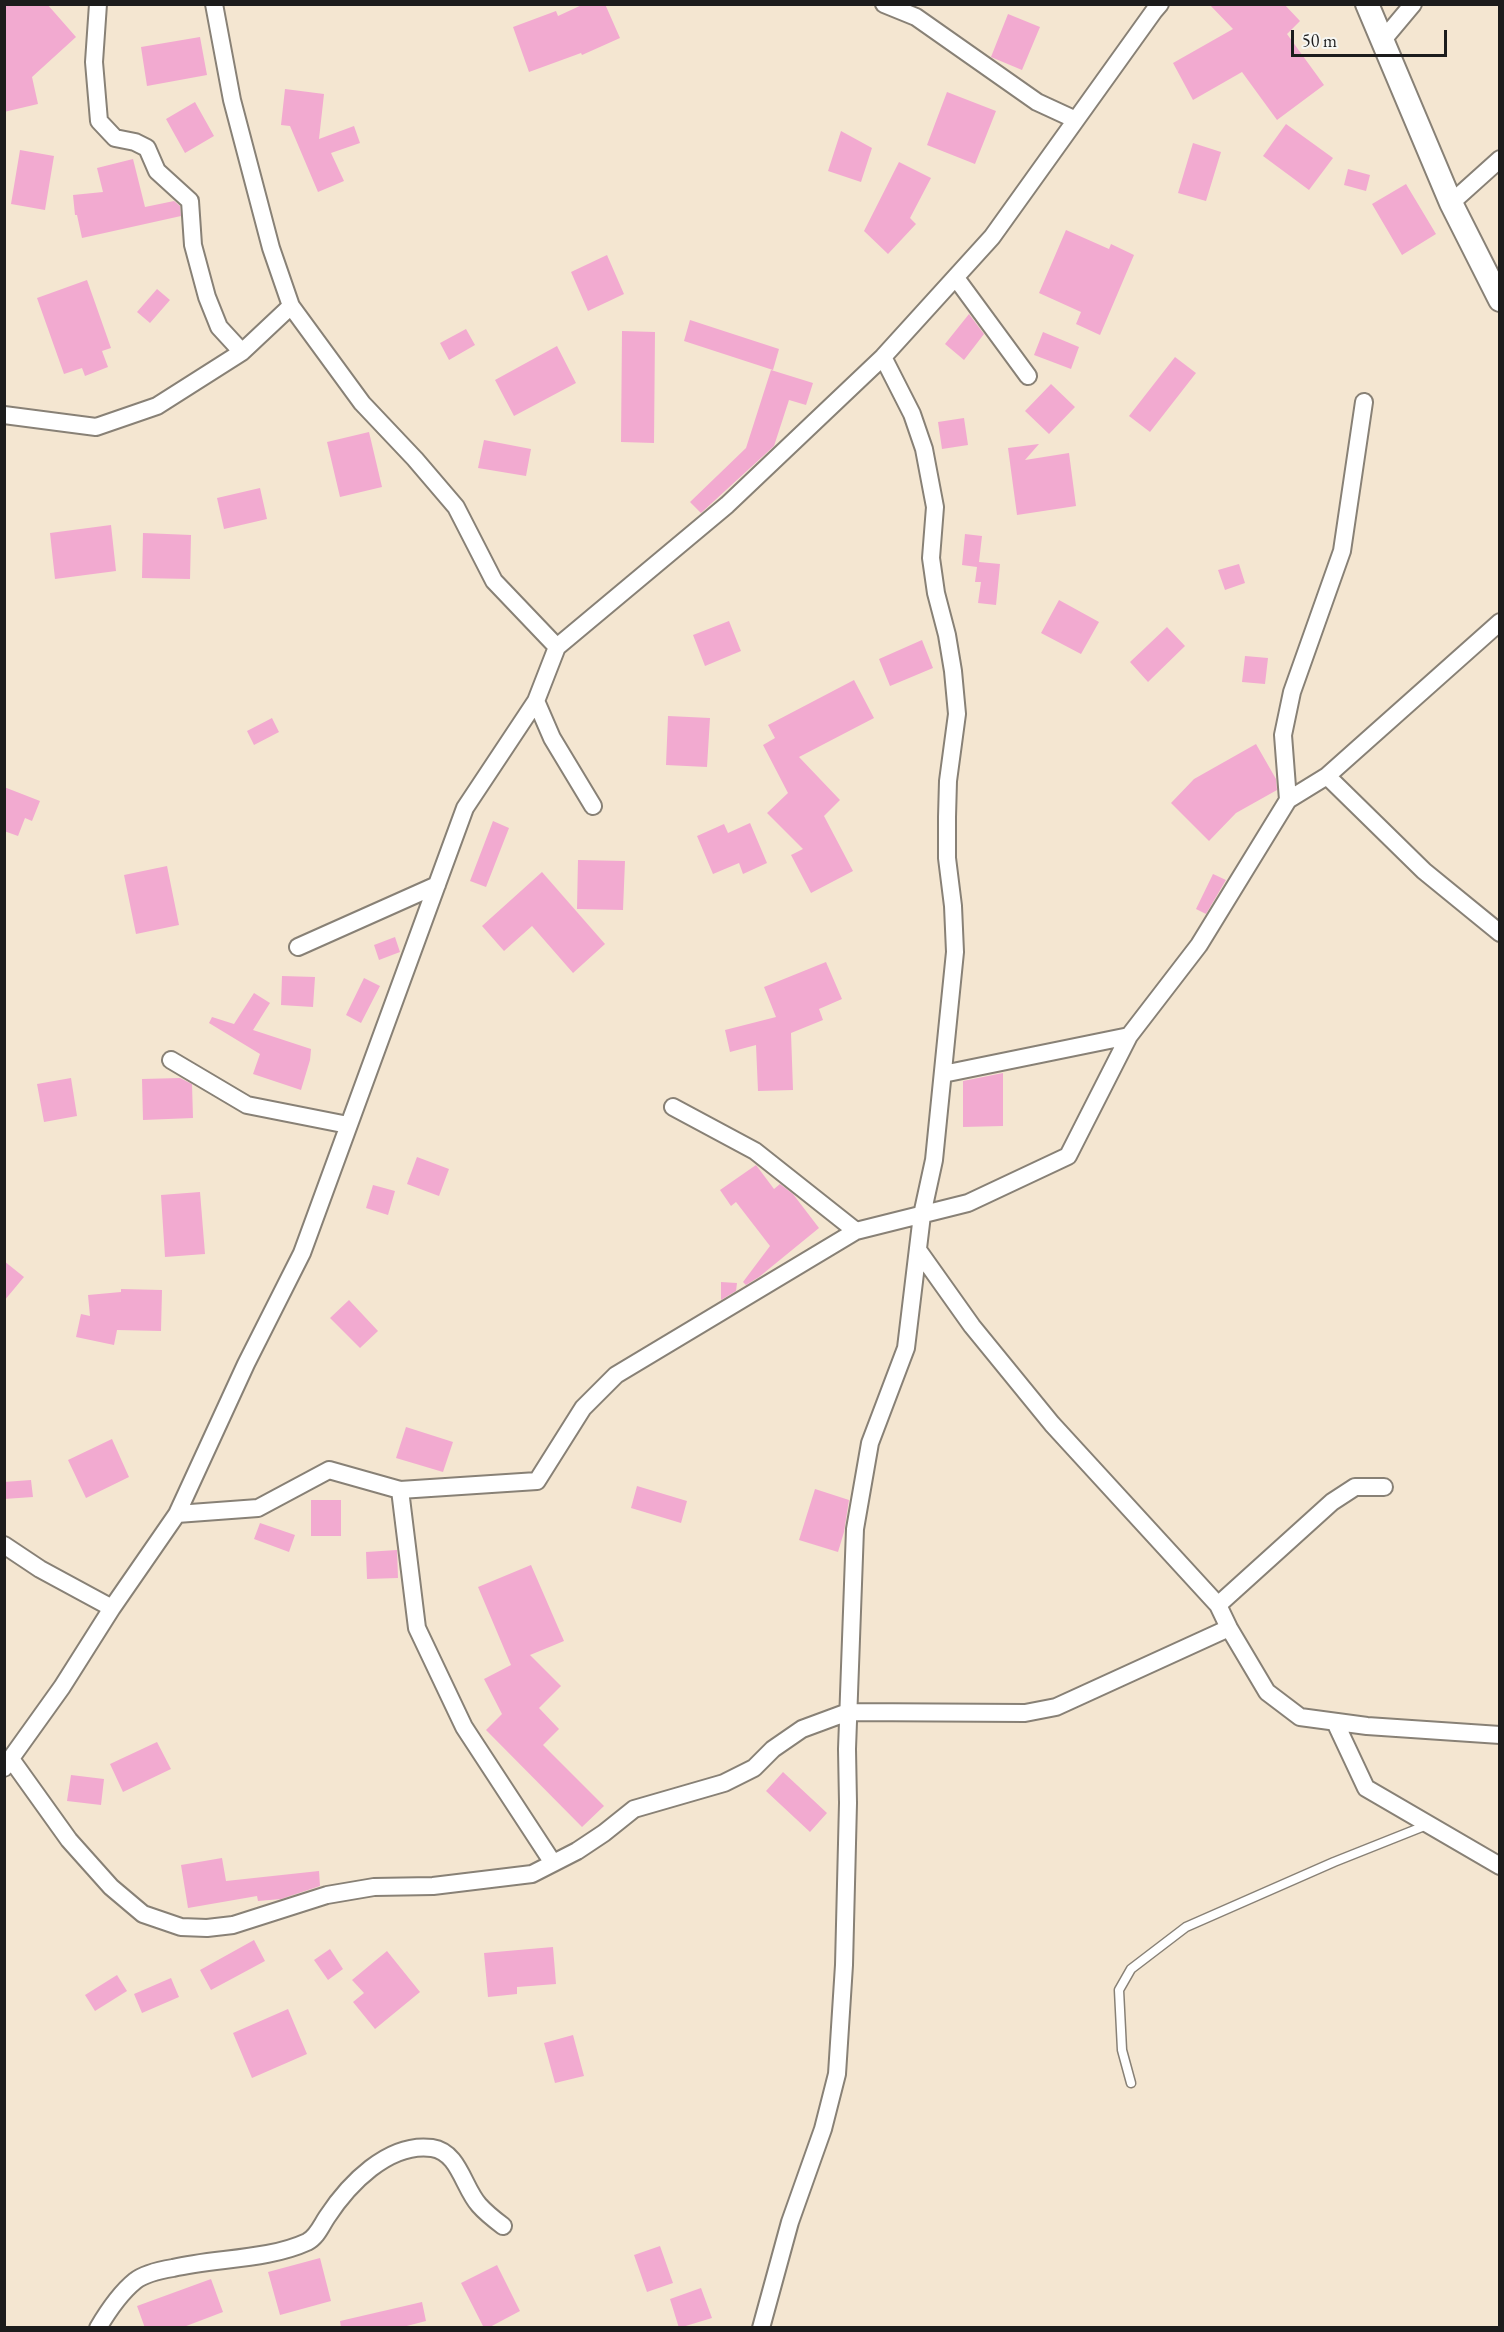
<!DOCTYPE html>
<html>
<head>
<meta charset="utf-8">
<style>
	body { margin:0 }
	#map { position:relative; width:1504px; height:2332px; overflow:hidden; background:#f4e6d1; font-family:"EB Garamond",serif }
	canvas { display:block }
	.frame { position:absolute; inset:0; border:6px solid #1c1c1c; pointer-events:none }
	.scale { position:absolute; left:1291px; top:30px; width:156px; height:27px; box-sizing:border-box; border:3px solid #1c1c1c; border-top:0; padding-left:8px; font-size:18px; line-height:21px; white-space:nowrap; color:#1c1c1c; -webkit-text-stroke:4px #f6f6f2; paint-order:stroke }
</style>
</head>
<body>
<div id="map">
<canvas width="1504" height="2332"></canvas>
<div class="frame"></div>
<div class="scale">50 m</div>
</div>
<script>
const c = document.querySelector('canvas').getContext('2d');
c.lineJoin = 'round';
function fillPath(path, color) { c.fillStyle = color; c.fill(path, 'evenodd'); }
function strokePath(path, color, width, dash) { c.strokeStyle = color; c.lineWidth = width; c.lineCap = dash ? 'butt' : 'round'; c.setLineDash(dash || []); c.stroke(path); }
const building = new Path2D(`
	M4,4H47L76,37L32,77L38,104L4,112Z
	M584,4H605L620,38L582,55L581,53L529,72L513,27L556,11L558,16Z
	M1209,4H1284L1300,21L1287,34L1324,85L1277,120L1242,72L1193,100L1173,63L1233,29Z
	M1008,14L1040,27L1022,70L991,57Z
	M200,37L207,75L147,86L141,47Z
	M285,89L324,94L319,139L354,126L360,143L331,153L344,181L318,192L290,126L281,125Z
	M947,92L996,111L975,164L927,145Z
	M195,102L214,136L185,153L166,119Z
	M1286,124L1333,158L1309,190L1263,156Z
	M841,131L872,148L861,182L828,171Z
	M1193,143L1221,152L1206,201L1178,193Z
	M20,150L54,156L45,210L11,204Z
	M133,159L145,207L174,201L180,206L181,216L82,238L77,215H75L73,195L103,192L97,168Z
	M899,162L931,178L910,218L916,224L888,254L864,231Z
	M1348,169L1370,175L1366,191L1344,185Z
	M1406,184L1436,234L1402,255L1372,204Z
	M1066,230L1109,249L1111,244L1134,255L1100,335L1076,324L1081,312L1039,293Z
	M607,255L624,294L588,311L571,272Z
	M87,280L111,348L102,351L108,367L85,376L82,368L64,374L37,298Z
	M157,289L170,300L150,323L137,312Z
	M969,314L984,334L964,360L945,344Z
	M690,320L779,349L773,370L684,341Z
	M466,329L475,345L449,360L440,343Z
	M622,331L655,332L654,443L621,442Z
	M1043,332L1079,347L1071,369L1034,355Z
	M557,346L576,383L514,416L495,380Z
	M1175,357L1196,373L1150,432L1129,416Z
	M771,370L813,383L806,405L789,400L774,446L701,513L690,502L746,448Z
	M1051,384L1075,407L1049,434L1025,411Z
	M964,418L968,445L942,449L938,422Z
	M369,432L382,487L340,497L327,442Z
	M484,440L531,449L526,476L478,468Z
	M1039,444L1025,460L1069,453L1076,506L1017,515L1008,448Z
	M260,488L267,519L224,529L217,498Z
	M111,525L116,571L55,579L50,533Z
	M143,533L191,535L190,579L142,578Z
	M965,534L982,536L979,562L1000,564L996,605L978,603L981,582H975L977,567L962,565Z
	M1239,564L1245,583L1225,590L1218,570Z
	M1059,600L1099,622L1081,654L1041,633Z
	M729,621L741,651L705,666L693,635Z
	M1167,627L1185,646L1148,682L1130,662Z
	M922,640L933,668L890,686L879,659Z
	M1245,656L1268,658L1265,684L1242,682Z
	M854,680L874,718L799,757L840,800L824,816L853,871L811,893L791,855L803,849L767,813L788,793L763,745L775,738L768,725Z
	M668,716L710,718L707,767L666,765Z
	M272,718L279,732L254,745L247,731Z
	M1256,744L1276,779L1277,790L1236,813L1209,841L1171,803L1194,779Z
	M4,787L40,801L32,821L25,818L18,836L4,831Z
	M493,821L509,828L486,887L470,881Z
	M750,823L767,863L743,874L739,863L713,874L697,836L724,824L728,833Z
	M578,860L625,861L623,910L577,909Z
	M167,866L179,925L136,934L124,875Z
	M542,872L605,944L573,973L532,926L504,951L482,926Z
	M1213,874L1226,880L1206,914L1196,909Z
	M395,937L400,952L379,960L374,945Z
	M826,962L842,999L819,1009L823,1020L791,1033L793,1090L758,1091L756,1045L730,1052L725,1030L776,1017L764,987Z
	M282,976L315,977L313,1007L281,1005Z
	M364,978L380,986L361,1023L346,1015Z
	M254,993L270,1003L253,1030L311,1049L310,1060L301,1090L253,1074L260,1054L209,1023L212,1017L234,1024Z
	M1003,1073V1126L963,1127V1081Z
	M71,1078L77,1116L44,1122L37,1084Z
	M180,1078L192,1084L193,1118L143,1120L142,1079Z
	M417,1157L449,1169L439,1196L407,1184Z
	M756,1165L774,1189L780,1184L793,1194L819,1228L759,1277L746,1285L743,1282L770,1246L736,1202L731,1206L720,1190Z
	M373,1185L395,1191L388,1215L366,1208Z
	M200,1192L205,1254L165,1257L161,1195Z
	M4,1261L24,1277L4,1301Z
	M721,1282L737,1283L736,1291L721,1300Z
	M121,1289L162,1290L161,1331L117,1330L114,1345L76,1337L81,1314L90,1316L88,1295L121,1292Z
	M349,1300L378,1331L360,1348L330,1318Z
	M406,1427L453,1442L443,1472L396,1458Z
	M112,1439L129,1477L86,1498L68,1460Z
	M31,1480L33,1497L4,1499V1482Z
	M637,1486L687,1501L681,1523L631,1508Z
	M815,1489L849,1500L844,1532L838,1552L799,1540Z
	M311,1500H341V1536H311Z
	M260,1523L295,1535L289,1552L254,1539Z
	M397,1550L398,1578L367,1579L366,1552Z
	M531,1565L564,1641L530,1655L561,1686L539,1708L559,1729L543,1745L604,1806L582,1827L486,1730L502,1714L484,1679L511,1665L478,1587Z
	M157,1742L171,1769L123,1792L110,1764Z
	M783,1772L827,1813L810,1832L766,1791Z
	M71,1775L104,1779L101,1805L67,1801Z
	M222,1858L226,1881L319,1871L320,1886L281,1899L258,1901L257,1896L188,1908L181,1865Z
	M254,1940L265,1961L211,1990L200,1970Z
	M553,1947L556,1984L517,1987V1994L488,1997L484,1953Z
	M330,1949L343,1969L328,1980L314,1960Z
	M387,1951L420,1992L375,2029L353,2002L364,1993L352,1980Z
	M117,1975L127,1991L95,2011L85,1995Z
	M171,1978L179,1997L142,2013L134,1994Z
	M288,2009L307,2054L252,2078L233,2033Z
	M573,2035L584,2076L555,2083L544,2043Z
	M660,2246L673,2283L647,2292L634,2255Z
	M320,2258L331,2301L280,2315L268,2272Z
	M497,2265L520,2311L488,2328H484L461,2283Z
	M211,2279L223,2312L181,2328H145L137,2306Z
	M701,2288L712,2318L679,2328L670,2299Z
	M422,2302L426,2321L399,2328H341L340,2321Z`);
const lane = new Path2D(`
	M1131,2083L1122,2050L1119,1990L1131,1969L1186,1927L1334,1862L1427,1825`);
const street = new Path2D(`
	M98,4L94,62L99,121L115,138L135,142L147,148L157,171L190,201L193,245L207,297L219,327L242,352
	M214,4L232,100L271,248L291,306L362,403L415,459L456,507L494,581L557,647
	M884,4L916,17L1037,102L1076,120
	M1382,41L1413,4
	M1451,203L1500,159
	M956,278L1028,376
	M4,415L96,427L157,406L242,352L291,306
	M536,701L552,738L593,806
	M1327,776L1424,871L1500,933
	M1288,800L1283,735L1292,692L1342,551L1364,402
	M298,947L437,885
	M171,1060L247,1105L348,1125
	M943,1074L1129,1036
	M673,1107L755,1151L856,1231
	M918,1250L972,1326L1052,1424L1218,1605L1229,1628L1267,1692L1300,1717L1367,1726L1500,1735
	M400,1490L417,1628L464,1727L553,1863
	M177,1514L258,1508L329,1470L400,1490L537,1481L583,1408L616,1375L856,1231L968,1203L1068,1156L1129,1036L1199,945L1288,800L1327,776L1500,622
	M4,1545L40,1569L112,1608
	M1218,1605L1332,1502L1355,1487H1384
	M1335,1722L1366,1788L1500,1866
	M11,1759L69,1840L111,1887L143,1914L181,1927L207,1928L233,1925L327,1895L374,1887L433,1886L532,1874L577,1851L604,1833L634,1809L724,1783L754,1768L773,1749L802,1729L848,1712L1025,1713L1056,1707L1229,1628
	M4,1768L62,1687L112,1608L177,1514L246,1364L302,1253L465,808L536,701L557,647L727,505L883,357L992,237L1154,11L1160,4
	M98,2328C108,2311 119,2294 135,2281C145,2273 161,2270 173,2268C215,2258 268,2260 307,2242C317,2237 321,2226 327,2217C348,2185 388,2142 432,2148C459,2152 463,2187 479,2205C486,2213 495,2220 503,2226
	M761,2328L790,2222L823,2129L837,2074L844,1965L848,1803L847,1749L855,1529L870,1443L906,1348L922,1215L934,1160L955,952L953,906L947,858V817L948,781L957,714L953,671L947,635L936,593L931,558L935,507L924,449L912,414L883,357`);
const secondary = new Path2D(`
	M1367,4L1451,203L1500,300`);
fillPath(building, '#f2aad0');
strokePath(lane, '#888176', 11);
strokePath(street, '#888176', 20);
strokePath(secondary, '#888176', 26);
strokePath(lane, '#fff', 8);
strokePath(street, '#fff', 16);
strokePath(secondary, '#fff', 22);
</script>
</body>
</html>
